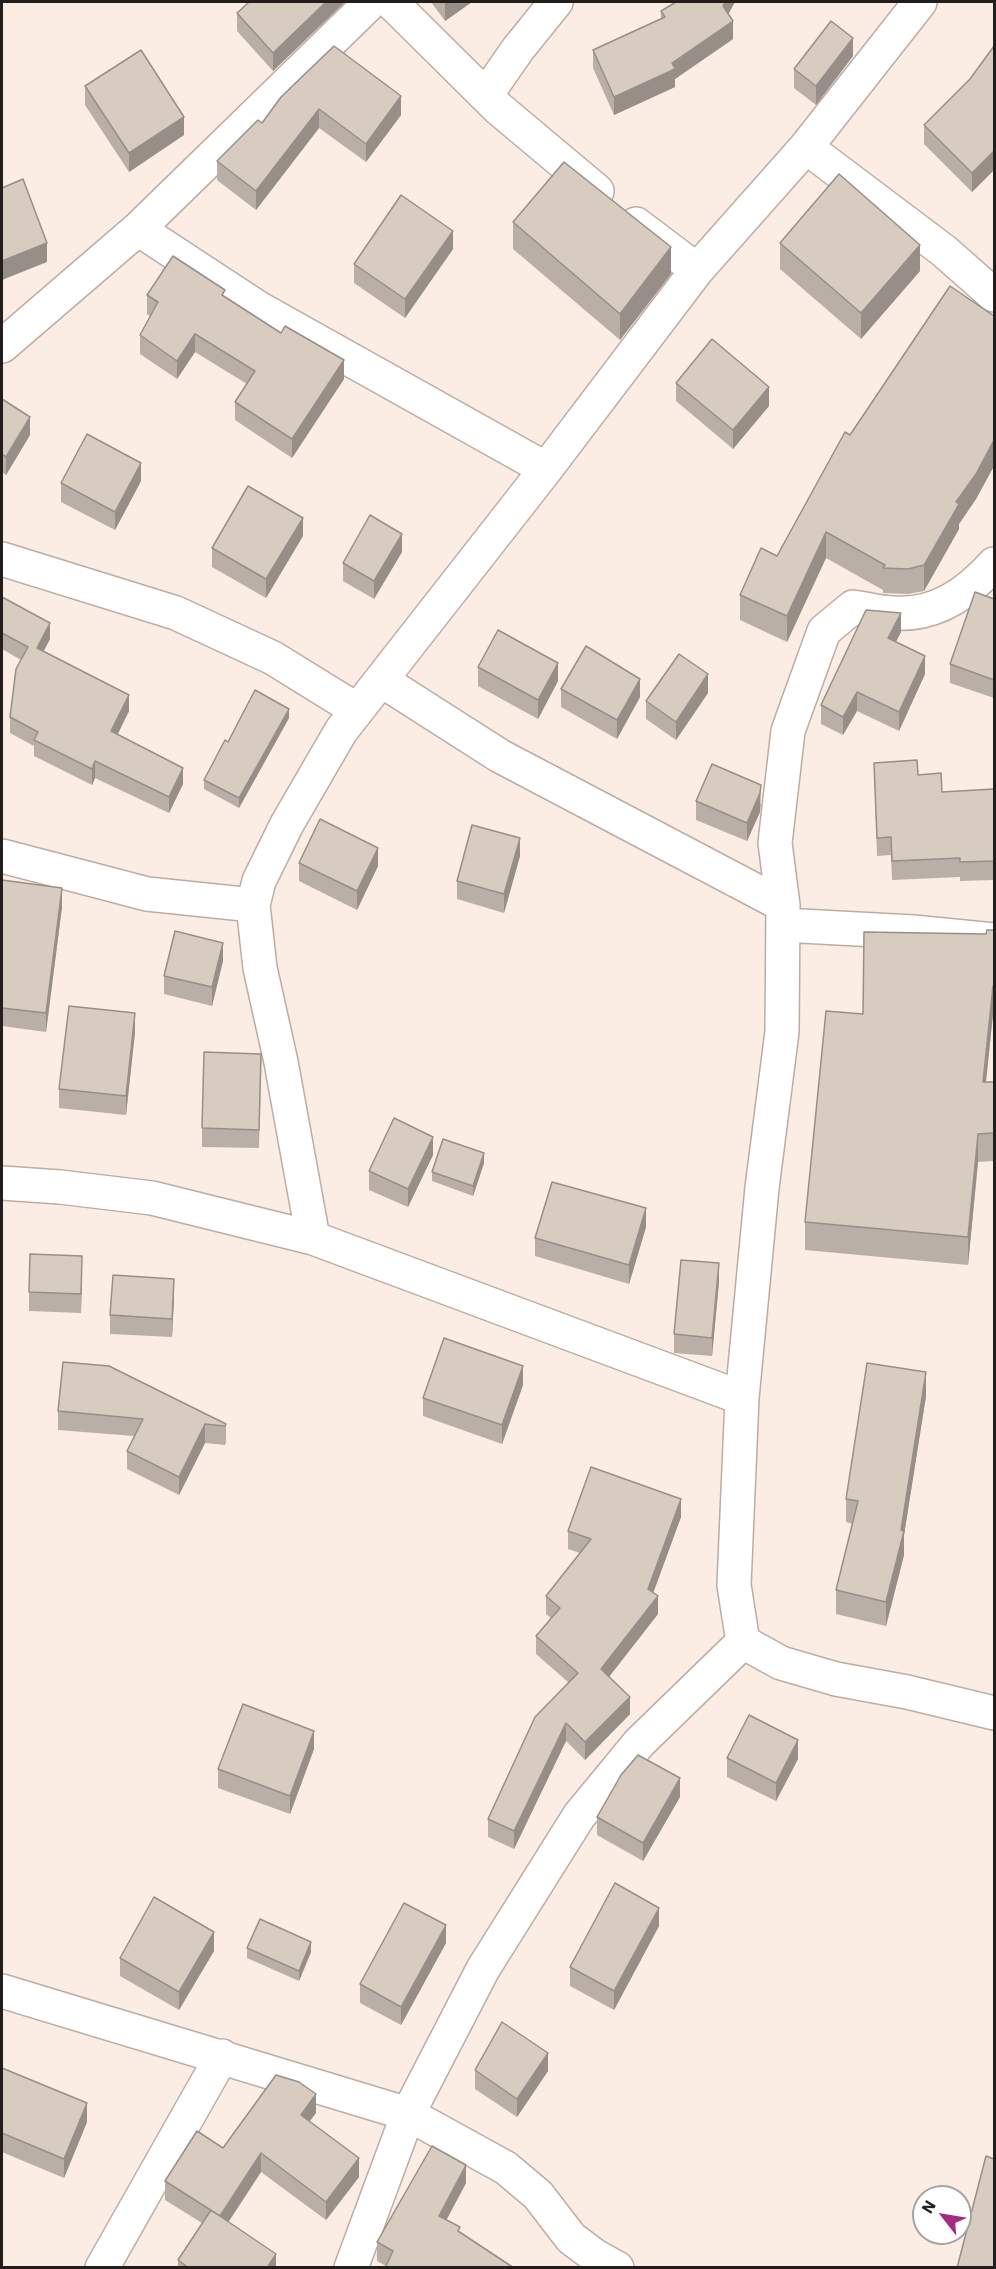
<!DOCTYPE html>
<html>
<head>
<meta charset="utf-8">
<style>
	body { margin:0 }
	#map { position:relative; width:996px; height:2269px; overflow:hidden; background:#fcede4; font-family:"IBM Plex Sans",sans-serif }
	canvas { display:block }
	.frame { position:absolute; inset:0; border:3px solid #231e1b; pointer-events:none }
	.north { position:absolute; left:912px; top:2185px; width:60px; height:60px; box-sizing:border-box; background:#fefefe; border:2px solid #a6a4a3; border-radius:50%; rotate:301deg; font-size:16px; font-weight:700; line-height:24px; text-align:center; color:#231e1b }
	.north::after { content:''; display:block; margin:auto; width:21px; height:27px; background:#a42b81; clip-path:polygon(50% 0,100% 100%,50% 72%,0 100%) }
</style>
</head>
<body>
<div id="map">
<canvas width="996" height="2269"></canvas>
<div class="frame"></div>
<div class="north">N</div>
</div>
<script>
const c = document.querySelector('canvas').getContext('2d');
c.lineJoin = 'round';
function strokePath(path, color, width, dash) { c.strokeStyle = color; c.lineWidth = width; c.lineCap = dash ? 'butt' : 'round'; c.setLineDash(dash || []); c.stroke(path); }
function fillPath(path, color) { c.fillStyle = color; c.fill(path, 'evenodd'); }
const minor = new Path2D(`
	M391,2L498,108L597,191
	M486,95L518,49L556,2
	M806,147L944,251L994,295
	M636,224L697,270
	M138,229L260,309L546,469
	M2,346L138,229L371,2
	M2,559L176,613L273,658L357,710
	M994,564C968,593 936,616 894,613C881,613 867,609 853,607L824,631L788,731L775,843L783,905L782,1032L762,1188L742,1398L734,1585L743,1642L781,1663L836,1679L907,1692L994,1713
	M381,680L500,756L783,905
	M2,856L147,894L253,905
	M783,925L913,932L994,940
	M2,1183L60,1187L152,1198L313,1238L742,1398
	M313,1238L281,1062L260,968L253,905L259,881L287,824L341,731L546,469L697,270L806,147L920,2
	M2,1991L408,2114L506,2168L538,2195L571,2238L595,2256L617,2268
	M102,2268L222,2056
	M351,2268L408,2114L483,1969L579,1816L639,1743L743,1642`);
const wall = new Path2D(`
	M345,2L273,71L237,31V13Z
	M431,2H472L445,21Z
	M661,11L728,14L733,39L675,79V87L614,115L593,68V50L661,18Z
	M334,46L401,115L366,162L319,128L256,210L217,180V161L262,123Z
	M994,46V170L972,192L924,144V125L970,79Z
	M853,56L816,105L794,88V69Z
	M85,86L184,135L129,172L85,105Z
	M513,222L671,274L620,340L513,249Z
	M780,243L920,271L861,339L780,269Z
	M453,249L405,318L354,283V264Z
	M147,295L225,297L344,379L292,458L235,420V402L247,384L195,352L177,379L140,354V335L150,316L147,314Z
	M994,316V466L976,499L959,524V529L924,591L908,594L883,593V590L826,558L787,642L740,620V595L777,556L850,435Z
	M676,383L769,406L733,449L676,401Z
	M2,399L30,435L6,475L2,472Z
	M141,481L115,530L61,502V483Z
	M303,536L266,598L212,567V548Z
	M402,552L374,599L343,581V563Z
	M2,597L50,639L43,651L129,711L117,735L183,784L169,813L95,778L92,785L34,756V746L10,733V717L21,660L2,649Z
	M994,599V698L950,683V664Z
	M901,632L896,642L925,674L899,731L857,711L843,735L821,724V705Z
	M478,667L558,681L538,719L478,686Z
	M561,689L640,697L617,739L561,707Z
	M708,693L676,740L646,719V701Z
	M289,718L239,808L204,789V780L228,742Z
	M874,763L942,792L994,789V880L960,881V877L892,880L891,855L877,856Z
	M696,801L761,804L760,812L747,841L696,820Z
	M520,856L504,913L457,899V881Z
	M299,863L378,866L357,910L299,881Z
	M2,880L62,907L46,1032L2,1026Z
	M994,930V1015L993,1014L986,1082H994V1161L978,1162L968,1265L805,1250V1222L863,1014L986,934Z
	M223,961L212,1006L164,994V976Z
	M135,1032L126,1115L59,1108V1089Z
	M261,1072L259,1148L202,1147V1128Z
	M433,1155L408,1207L369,1190V1171Z
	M484,1163L473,1196L432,1181V1172Z
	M646,1227L629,1284L535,1256V1238Z
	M82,1274L81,1313L29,1311V1292Z
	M719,1282L712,1356L674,1353V1334Z
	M174,1297L172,1337L110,1334V1315Z
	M523,1385L502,1444L423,1416V1398Z
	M926,1396L904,1535V1555L886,1626L836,1614V1590L853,1524L846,1522V1499Z
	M58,1411L226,1424V1442L225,1445L205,1443L179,1495L127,1469V1451L134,1436L58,1430Z
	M681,1517L653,1593L658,1614L609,1677L630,1714L585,1760L566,1741L514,1849L488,1837V1819L568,1682L536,1654V1636L551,1618L546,1614V1596L580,1553L568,1549V1531Z
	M314,1749L290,1814L218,1788V1769Z
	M727,1758L798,1759L776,1801L727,1777Z
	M680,1797L643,1861L597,1835V1817Z
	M659,1926L614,2010L570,1986V1967Z
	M446,1943L401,2025L360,2003V1984Z
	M247,1948L311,1952L299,1981L247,1958Z
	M214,1951L179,2010L120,1976V1958Z
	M2,2068L87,2122L64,2178L2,2152Z
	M475,2070L548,2071L517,2117L475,2089Z
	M316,2113L309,2121L359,2177L326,2220L261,2172L228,2222L276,2268H178V2260L202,2223L165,2200V2181L223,2148Z
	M466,2183L446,2220L460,2233L386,2266L377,2261V2242Z`);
const shadedWall = new Path2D(`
	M326,2H345L273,71V53Z
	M447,2H472L445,21V3Z
	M725,2H735L723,24V6Z
	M733,21V39L675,79V87L614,115V97L672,63Z
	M853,38V56L816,105V86Z
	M401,96V115L366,162V144Z
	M319,109V128L256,210V191Z
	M184,117V135L129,172V153Z
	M994,151V170L972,192V173Z
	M453,231V249L405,318V299Z
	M47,243V262L2,280V261Z
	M920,245V271L861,339V313Z
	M671,247V274L620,340V314Z
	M195,334V352L177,379V361Z
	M344,360V379L292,458V439Z
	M769,387V406L733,449V430Z
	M30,417V435L6,475V457Z
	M994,440V466L976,499L959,524V529L924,591V565L956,502Z
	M141,463V481L115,530V512Z
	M303,518V536L266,598V579Z
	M826,532V558L787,642V616Z
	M402,534V552L374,599V581Z
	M901,613V632L888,656V638Z
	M50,623V639L37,664V648Z
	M925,656V674L899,731V712Z
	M558,663V681L538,719V700Z
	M708,674V693L676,740V722Z
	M640,679V697L617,739V720Z
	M857,692V711L843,735V717Z
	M129,695V711L111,748V731Z
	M289,709V718L239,808V798Z
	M95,761V778L92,785V769Z
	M183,768V784L169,813V797Z
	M761,785L760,812L747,841V823Z
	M520,838V856L504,913V894Z
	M378,848V866L357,910V891Z
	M62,888V907L46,1032V1013Z
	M223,943V961L212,1006V987Z
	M993,986V1014L983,1110V1082Z
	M135,1013V1032L126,1115V1096Z
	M978,1134V1162L968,1265V1237Z
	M433,1137V1155L408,1207V1189Z
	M484,1153V1163L473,1196V1186Z
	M646,1208V1227L629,1284V1265Z
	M82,1256V1274L81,1313V1294Z
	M719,1263V1282L712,1356V1338Z
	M174,1279V1297L172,1337V1319Z
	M523,1366V1385L502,1444V1425Z
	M926,1372V1396L904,1535V1555L886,1626V1602L901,1530Z
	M205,1424V1443L179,1495V1477Z
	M681,1499V1517L648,1607V1589Z
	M658,1596V1614L601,1687V1669Z
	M630,1697V1714L585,1760V1742Z
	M566,1723V1741L514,1849V1831Z
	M314,1731V1749L290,1814V1796Z
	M798,1740V1759L776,1801V1783Z
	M680,1778V1797L643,1861V1843Z
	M659,1908V1926L614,2010V1991Z
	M446,1925V1943L401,2025V2007Z
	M214,1932V1951L179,2010V1992Z
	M311,1942V1952L299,1981V1971Z
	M548,2053V2071L517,2117V2099Z
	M316,2094V2113L301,2133V2115Z
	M87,2103V2122L64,2178V2159Z
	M261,2153V2172L220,2235V2216Z
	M359,2158V2177L326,2220V2202Z
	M466,2165V2183L439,2234V2216Z
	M276,2254V2268H267Z`);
const building = new Path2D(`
	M249,2H326L273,53L237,13Z
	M676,2H725L723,6L733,21L672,63L675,69L614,97L593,50L665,17L661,11Z
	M831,21L853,38L816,86L794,69Z
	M334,46L401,96L366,144L319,109L256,191L217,161L258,120L262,123L281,97Z
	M994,46V151L972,173L924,125L970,79Z
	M141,50L184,117L129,153L85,86Z
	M564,162L671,247L620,314L513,222Z
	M839,174L920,245L861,313L780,243Z
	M23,179L47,243L2,261V188Z
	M401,195L453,231L405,299L354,264Z
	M173,256L225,290L222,295L281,333L285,326L344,360L292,439L235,402L255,371L195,334L177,361L140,335L158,302L147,295Z
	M950,286L994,316V440L976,474L956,502L959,504L924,565L908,569L883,568L885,565L826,532L787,616L740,595L761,548L777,556L845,432L850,435Z
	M712,339L769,387L733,430L676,383Z
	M2,399L30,417L6,457L2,454Z
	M87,434L141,463L115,512L61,483Z
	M248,486L303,518L266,579L212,548Z
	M370,515L402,534L374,581L343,563Z
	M975,592L994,599V680L950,664Z
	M2,597L50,623L37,648L129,695L111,731L183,768L169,797L95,761L92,769L34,740L38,732L10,717L16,669L28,647L2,633Z
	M866,610L901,613L888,638L925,656L899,712L857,692L843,717L821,705Z
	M498,630L558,663L538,700L478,667Z
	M586,646L640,679L617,720L561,689Z
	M679,654L708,674L676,722L646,701Z
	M255,690L289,709L239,798L204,780L225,740L228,742Z
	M917,760L918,775L941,773L942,792L994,789V861L960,862V858L892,861L891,837L877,838L874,763Z
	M712,764L761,785L760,793L747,823L696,801Z
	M320,819L378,848L357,891L299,863Z
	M472,825L520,838L504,894L457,881Z
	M2,880L62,888L46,1013L2,1008Z
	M987,930H994V987L993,986L983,1082H994V1133L978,1134L968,1237L805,1222L826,1011L863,1014L864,932L986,934Z
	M175,931L223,943L212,987L164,976Z
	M69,1006L135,1013L126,1096L59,1089Z
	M204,1052L261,1054L259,1130L202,1128Z
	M394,1118L433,1137L408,1189L369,1171Z
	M443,1139L484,1153L473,1186L432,1172Z
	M552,1182L646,1208L629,1265L535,1238Z
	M30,1254L82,1256L81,1294L29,1292Z
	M681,1260L719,1263L712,1338L674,1334Z
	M113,1275L174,1279L172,1319L110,1315Z
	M444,1338L523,1366L502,1425L423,1398Z
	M63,1362L109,1366L226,1424L225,1426L205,1424L179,1477L127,1451L143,1419L58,1411Z
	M867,1363L926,1372L901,1530L904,1531L886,1602L836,1590L858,1501L846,1499Z
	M591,1467L681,1499L648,1589L658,1596L601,1669L630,1697L585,1742L566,1723L514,1831L488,1819L535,1717L578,1673L536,1636L560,1608L546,1596L591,1539L568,1531Z
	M243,1704L314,1731L290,1796L218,1769Z
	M749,1715L798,1740L776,1783L727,1758Z
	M638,1755L680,1778L643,1843L597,1817L621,1775Z
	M615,1883L659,1908L614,1991L570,1967Z
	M154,1897L214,1932L179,1992L120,1958Z
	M404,1903L446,1925L401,2007L360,1984Z
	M260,1919L311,1942L299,1971L247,1948Z
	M502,2022L548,2053L517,2099L475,2070Z
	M2,2068L87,2103L64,2159L2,2133Z
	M276,2075L299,2082L316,2094L301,2115L359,2158L326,2202L261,2153L220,2216L165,2181L197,2131L223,2148Z
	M432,2146L466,2165L439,2216L460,2227L458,2231L514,2268H385L393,2251L377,2242Z
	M986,2156L994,2159V2268H957Z
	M211,2210L276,2254L267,2268H189L178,2260Z`);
strokePath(minor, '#bbada4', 36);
strokePath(minor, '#fff', 33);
fillPath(wall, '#baafa6');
fillPath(shadedWall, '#978f87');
fillPath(building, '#d8ccc1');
strokePath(building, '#978f87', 1.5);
</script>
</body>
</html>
